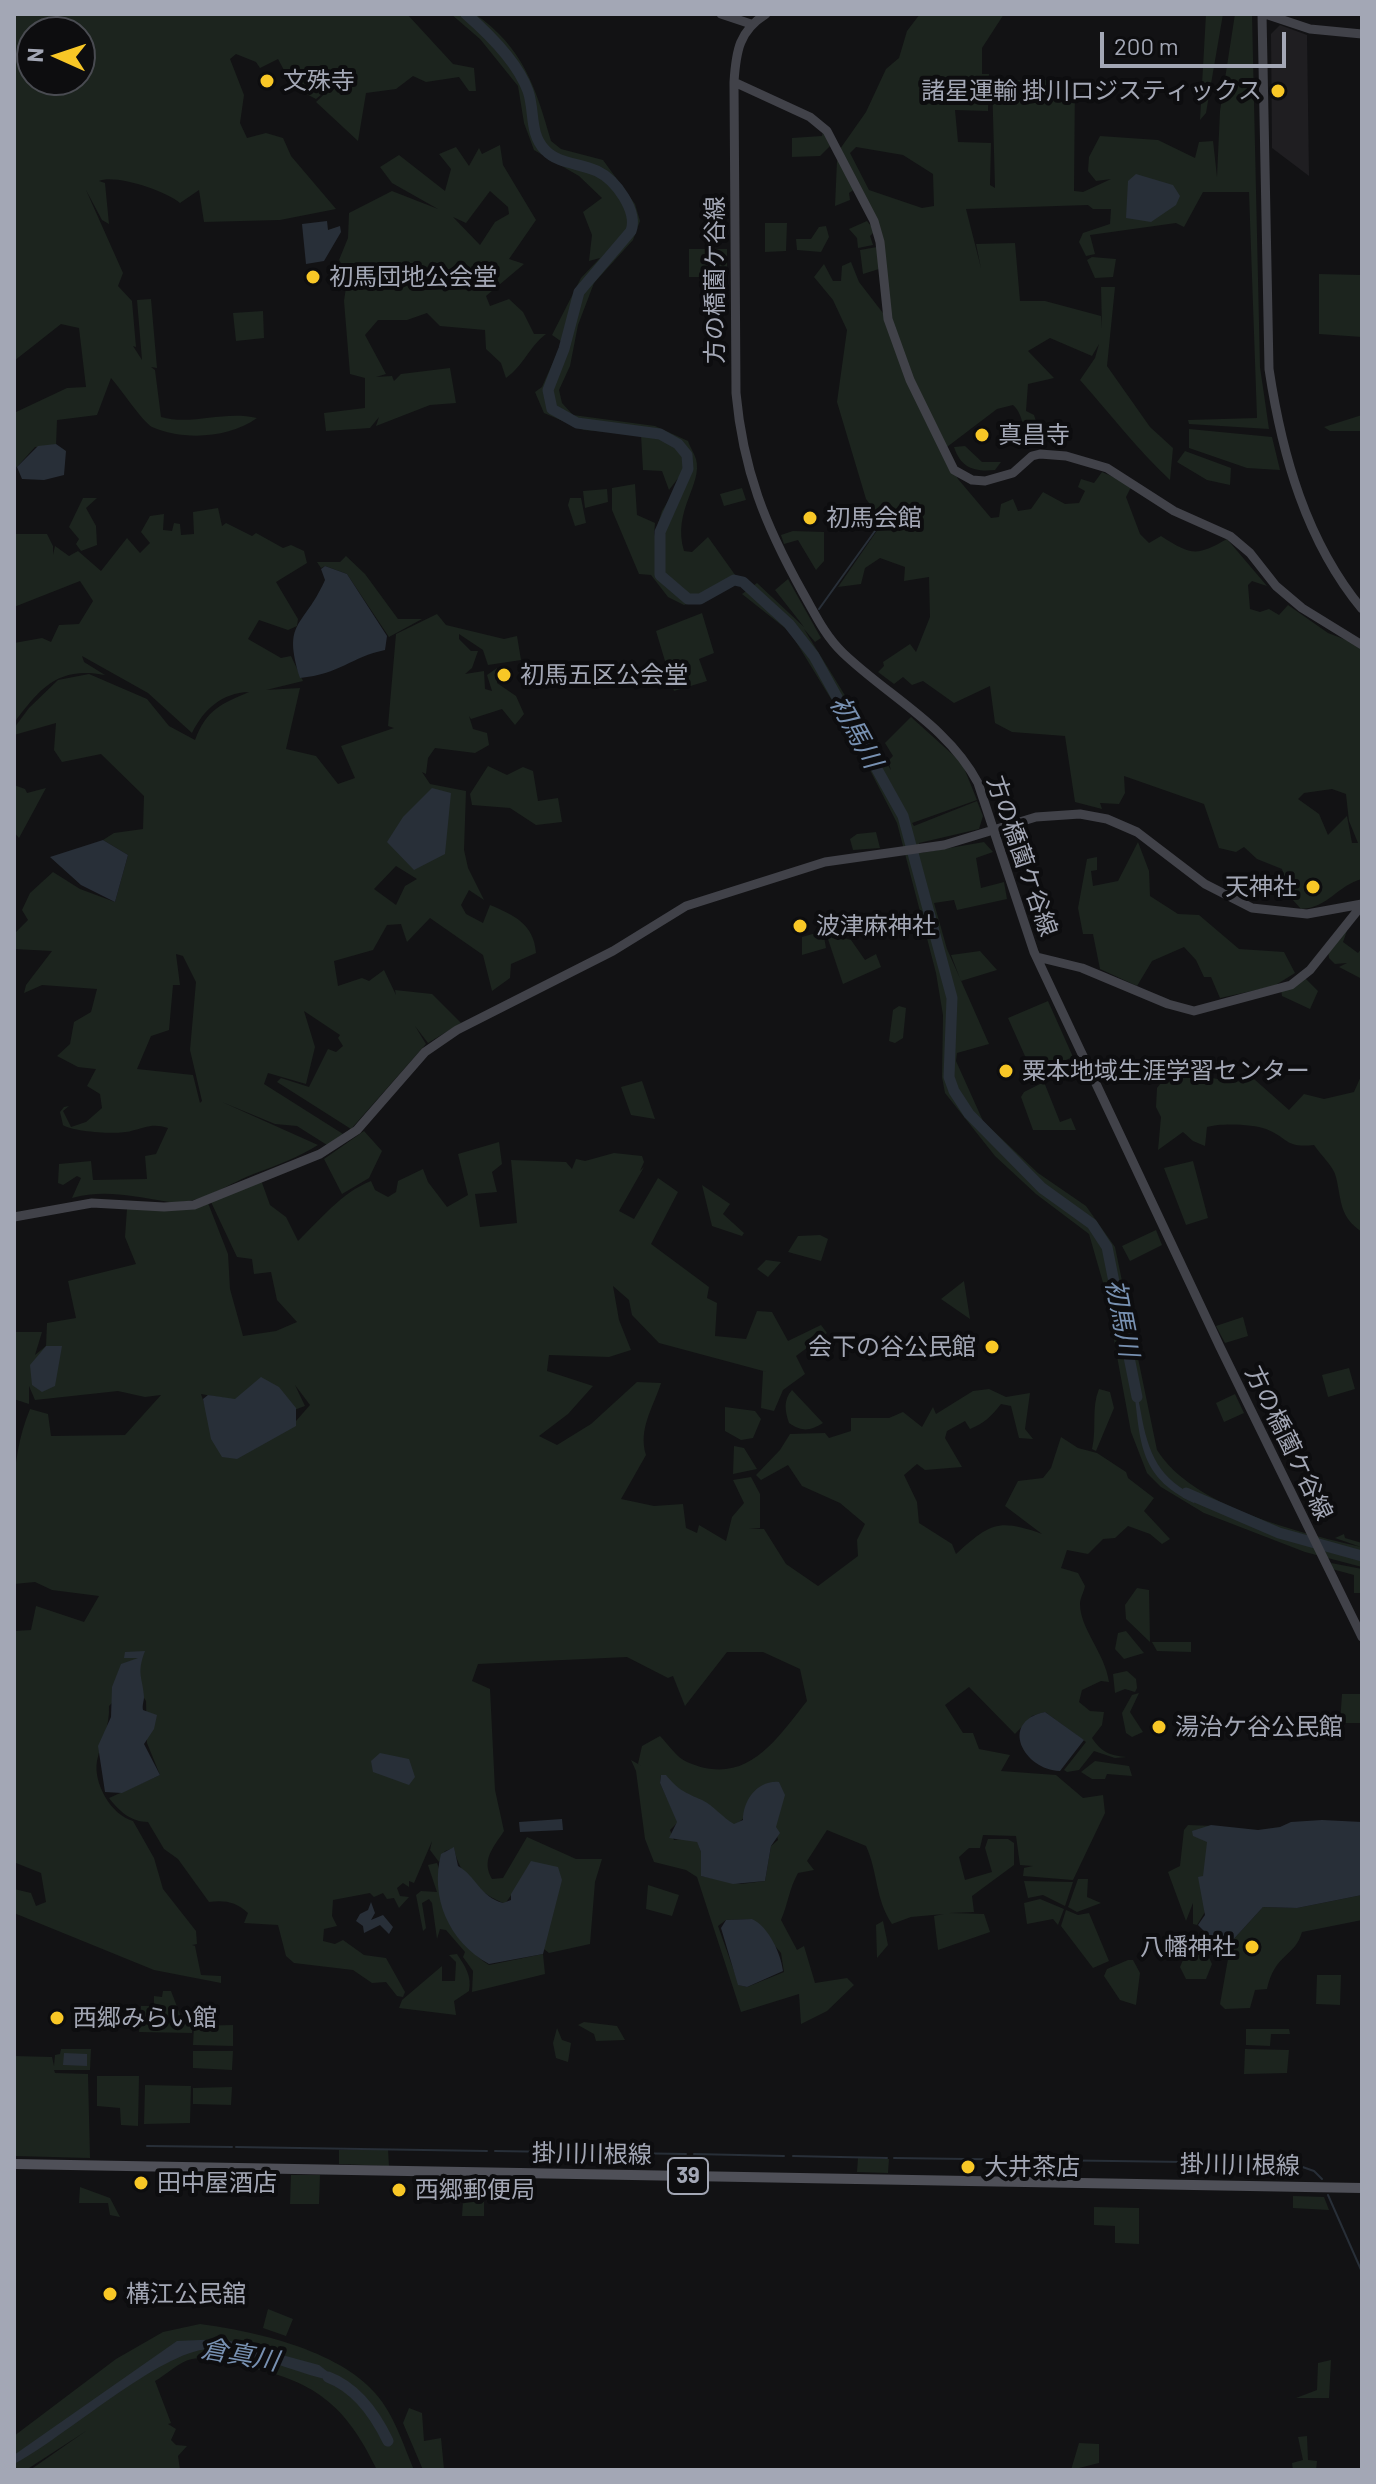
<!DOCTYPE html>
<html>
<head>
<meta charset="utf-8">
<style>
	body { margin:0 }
	#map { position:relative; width:1376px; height:2484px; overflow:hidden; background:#121214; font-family:Barlow,sans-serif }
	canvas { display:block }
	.frame { position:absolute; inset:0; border:16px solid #a3a7b5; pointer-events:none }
	.north { position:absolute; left:16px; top:16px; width:80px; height:80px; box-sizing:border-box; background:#0d0d0f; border:2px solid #494b51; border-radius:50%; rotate:273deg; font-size:22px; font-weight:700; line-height:32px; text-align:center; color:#a3a7b5 }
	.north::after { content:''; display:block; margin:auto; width:28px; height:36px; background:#f8c726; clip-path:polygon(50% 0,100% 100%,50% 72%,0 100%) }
	.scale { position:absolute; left:1100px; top:32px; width:186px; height:36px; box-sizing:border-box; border:4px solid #a3a7b5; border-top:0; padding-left:10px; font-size:24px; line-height:28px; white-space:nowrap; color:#a3a7b5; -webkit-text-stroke:6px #0d0d0f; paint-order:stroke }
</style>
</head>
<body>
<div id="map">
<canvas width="1376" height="2484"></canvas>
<div class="frame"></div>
<div class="north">N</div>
<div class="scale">200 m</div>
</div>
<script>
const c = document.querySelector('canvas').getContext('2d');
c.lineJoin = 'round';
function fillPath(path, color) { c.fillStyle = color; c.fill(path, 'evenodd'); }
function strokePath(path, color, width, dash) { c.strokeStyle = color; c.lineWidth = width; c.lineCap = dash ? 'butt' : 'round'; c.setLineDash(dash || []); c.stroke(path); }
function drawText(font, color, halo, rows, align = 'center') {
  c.font = font + ' Barlow,"Noto Sans JP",sans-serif'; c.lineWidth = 8; c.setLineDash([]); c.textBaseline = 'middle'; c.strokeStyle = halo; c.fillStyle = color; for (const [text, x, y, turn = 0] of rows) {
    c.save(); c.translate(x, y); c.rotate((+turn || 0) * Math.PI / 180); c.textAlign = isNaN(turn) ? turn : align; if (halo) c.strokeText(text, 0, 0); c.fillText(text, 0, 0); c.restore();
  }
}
const built = new Path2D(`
	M1280,25L1307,35L1309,176L1272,148L1271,34Z`);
const green = new Path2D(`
	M14,14H407L453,64L474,68L476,91H469L459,77L426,82L413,76L396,89L366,93L358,141L316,102L339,80L316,99L293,87L278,59L260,68L256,62L236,54L230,59L244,95L240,123L247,138L266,133L283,138L291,156L336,209L280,220L204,222L199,190L180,203C166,191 115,174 99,181L105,183L109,224L102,220L86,190L123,273L118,286L132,301L136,347L133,346L142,360L137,300L151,299L157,368L151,367L155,370L161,417C192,426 223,410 257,418C229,438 184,441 152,427C143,422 120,388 111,378L97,415L57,420L56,446L35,447L17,467L14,466V413L67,388L86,387L79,328L61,324L14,361ZM32,32H80V80H32Z
	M451,14H475C523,47 536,88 551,141L561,149L603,160L635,204L640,221L633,240L594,283L578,325L570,366L559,390L562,403L573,415L655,426L688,441C690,447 694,453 696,459C703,485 672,510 684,551L692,552L708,537L738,579L712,596L684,605L668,597L651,575L639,574L612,510V488L635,484L637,515L655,523L654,536L662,511L683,477L688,481L682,473L669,490L662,471L643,470L641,435L584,430L544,413L535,392L542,387L562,342L552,335L581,278L600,258L589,261L592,235L583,212L602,198L579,176L534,150L524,123L518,86L480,39Z
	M920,14H1004L982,48V74H989L988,111L955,110L958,142L991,143L990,185L995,188L992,80H1075L1074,191L1083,192L1111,179L1096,181L1088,171L1089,157L1100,136L1158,140L1195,158L1199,142L1213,141L1217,177L1220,111L1235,14H1252L1260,367L1269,429L1189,424L1188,420L1257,418L1249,192H1203L1184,227L1176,223L1090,235L1095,254L1086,256L1079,242L1083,233L1110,224L1111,209H1093L1088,205L966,209L981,268L976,244L1015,243L1020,301H1045L1101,316L1102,328L1101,287H1115L1107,366L1150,427L1173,448L1170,480C1137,449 1111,415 1080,380L1095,358L1099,344L1092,356L1050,338L1028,351L1054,378L1028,384L1026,411L1034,415L1039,431L1033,433L1031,443C1021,431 1025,416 1013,405L997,409L943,450L958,479L991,518L999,517L1001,504L1013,499L1018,511L1031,509L1043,492L1065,504L1079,503L1085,491L1078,487L1081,479L1094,483L1102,472L1132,485L1126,497L1140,534L1149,543L1161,536C1192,556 1197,556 1227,539L1267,586L1252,581L1248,585L1250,609L1260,612L1269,609L1279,615L1288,605L1328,633L1362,646V879C1338,885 1328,908 1301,909L1292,899L1282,869L1257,859L1244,847L1236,852L1219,848L1204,804L1124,776L1125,793L1119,804L1100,803L1102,809L1075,802L1065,736L1012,732L995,723L990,686L954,703L923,681L912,685L903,677L894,684L878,672L884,666L883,662L910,644L916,652L930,617L929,577L904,581L905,567L880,558L865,568L861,584L838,587L883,522L866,499L837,402L847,330L833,300L814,277L824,264L833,281H841L842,266L851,262L859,282L886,317L881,241L840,149L866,112L886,69L899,58L907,31ZM856,147L903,155L933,174L934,206L922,208L869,190L850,153ZM1332,789L1346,794L1349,821L1358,843H1352L1347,816L1328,835L1319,814L1298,799L1304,793Z
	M1206,14H1223L1206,113L1200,120Z
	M823,131L830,146L820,156L792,157V138L822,136Z
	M500,145L503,165L536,220L509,259L524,264L486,296L490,306L509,299L523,312L534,334H546C529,347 524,365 506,378L501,363L486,349L485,330L440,326L427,313L407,320H378L365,335L386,374L376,377L392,376L394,381L401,374L450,368L456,403L430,405L376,426L379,417L370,428L326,431L324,413L365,408V378L350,374L344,301L348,274L339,260L348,238L349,213L392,191L438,209L392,183L380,167L399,155L445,191L451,169L439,154L456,147L469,166L479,148L482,154ZM490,191L508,207L509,214L495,222L480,245L453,217L466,223Z
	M841,160L855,189L849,193L850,200L835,206L837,161Z
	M867,221L875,231L870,236L873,245L858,248L857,238L849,229Z
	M765,223H787L786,251L765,252Z
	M826,226L829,237L821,252L797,250L796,239H811L819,227Z
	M877,247L879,269L863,274L860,250Z
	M689,249H727V277H689Z
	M1092,257L1116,259L1113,277L1095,278L1087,260Z
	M1319,274L1362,275V337L1319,334Z
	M263,311L264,338L236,341L233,313Z
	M1362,415V431H1330L1324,427Z
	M1189,429L1272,437L1280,470L1247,468L1189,448Z
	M965,446L982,462H1001L995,470C974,472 961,468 954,447Z
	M1185,451L1231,468L1230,485L1207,480L1177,462Z
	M742,488L746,500L724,506L720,494Z
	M607,489L608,502L585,508L583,491Z
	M83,498H97L86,508L96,526L97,545L81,551L76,544L79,539L69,527Z
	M570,498H581L586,523L575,526L568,505Z
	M218,508L222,526L226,523L252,536L256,533L283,548L291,545L304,551L307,563L276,582L298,619L297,626L288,630L259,620L248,639L281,658L291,656L303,681L266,690L300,688L286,749L316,756L338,784L355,778L341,746L394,728L388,726L396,634L437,614L446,625L504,639L517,636L521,660L488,665L483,650L459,634V639L471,651H478L472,668L465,674L484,671L485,689L492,691L487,675L497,668V683L516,696L524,714L515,725L502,709L471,719L469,716L473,729L487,733L489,745L475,753L435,748L428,758L426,774L422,772L430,784L466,791L464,850L468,868L484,900L469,890L461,905L466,914L483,923L490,905C514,915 534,924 536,953L511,964L510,978L492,991L483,955L430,918L407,942L401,924L387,925L373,950L334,961L338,986L362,978L369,981L384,970L396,995L395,990L432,994L461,1023L428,1043L415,1026L426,1044L351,1129L277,1082L281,1078L309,1087L328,1049L336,1052L343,1046L338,1038L340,1035L304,1011L315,1047L306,1084L268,1073L264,1084L343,1134L327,1145L297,1126L275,1124L222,1102L318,1145C299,1157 278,1165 256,1173C226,1184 198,1208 163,1201C133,1196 103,1189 72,1198L81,1178L77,1176L63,1185L58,1183L59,1164L91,1161L93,1180L147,1179L145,1156L156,1154L168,1128C153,1123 146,1127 131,1131C119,1135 73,1132 63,1125L60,1112L64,1107L69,1106L63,1111L71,1127L86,1122L102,1108L100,1094L87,1086L96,1069L78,1067L57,1056L70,1044L74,1022L91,1012L97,989L42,985L24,993L26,985L52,951L14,949V934L28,920L22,910L30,893L53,872L80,889L115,902L128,855L103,840L114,833L143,829L144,796L101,754L62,762L54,750L56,723L14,735V728L29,708L58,680L89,674L147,699L169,726L195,740C207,709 221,704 249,692C222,693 204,709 192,733L148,693L82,656L84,662L105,675C58,666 40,688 14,723V643L42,638L51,642L59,625L79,624L93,601L80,581L14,607V534H47L53,546V555L55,546L69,556L78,551L101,571L127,538L140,553L150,543L141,532L150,516L164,514L163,530L172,531L174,523L180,524L181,535L194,534L193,512ZM396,866L417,879L405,886L396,905L374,889ZM176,954L183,956L196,982L190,1050L202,1101L200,1103L193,1075L137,1069L151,1036L169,1030L173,985H180Z
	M793,531L824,532V561L816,570L798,540L784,544L781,535Z
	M346,556L365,574L398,619H422L389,637L347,574L325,566L321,568L317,562H340Z
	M788,579L821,638L815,642L804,629L891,770L888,761L893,756L885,743L911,717L962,763L977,800L912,823L914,826L977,801L983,816L979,829L919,843L921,853L984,842L993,852L976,858L981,888L1004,882L1007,899L957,910L954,900L934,903L947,949L989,1044L957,1053L956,1061L983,1121L1038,1173L1086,1206L1115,1247L1157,1450C1193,1507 1297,1532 1361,1547L1335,1538L1344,1534L1345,1538L1362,1543V1567L1305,1552L1204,1513L1161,1487L1147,1473L1131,1432L1104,1286L1089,1234L1036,1194L995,1156L945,1093L942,1077L943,1015L936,973L897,823L847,725L790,632L742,594L757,583L804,627L775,590Z
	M702,613L714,653L699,659L707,681L674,691L656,631Z
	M488,766L507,775L523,767L533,771L538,801L558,798L562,822L536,825L510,808L472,805L470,794Z
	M14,785L25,789L27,793L46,788L19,838L14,832Z
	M876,832L880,848L853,850L850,839L857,834Z
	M1138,842L1149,871L1150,896L1178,914L1199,915L1239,949L1284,952L1295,973L1274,986L1220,998L1211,977H1204L1196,960L1184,947L1152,961L1137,986L1100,969L1093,934H1083L1078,908L1087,859L1097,857V870L1091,871L1093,886L1118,881Z
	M1349,925L1343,942L1358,953L1362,948V979L1339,967L1347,963L1335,964L1329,958L1328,951Z
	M832,928L837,936L851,940L865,960L876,954L881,967L843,984L827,936Z
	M823,931L826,948L802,955V937Z
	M980,951L997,970L961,981L951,955Z
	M1304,977L1318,991L1310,1009L1282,996L1281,989Z
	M1048,1001L1073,1057L1033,1074L1008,1018Z
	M899,1006L906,1008L903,1038L895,1043L889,1041L893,1010Z
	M1179,1072L1234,1082L1254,1079L1289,1110L1304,1094L1324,1099L1354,1092L1362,1074V1232C1339,1216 1342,1202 1336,1177C1334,1167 1320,1154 1314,1145C1284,1148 1289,1138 1266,1129C1252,1124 1221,1123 1207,1127L1205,1146L1193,1141L1183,1132L1158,1150L1161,1117L1156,1107L1157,1088L1169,1073Z
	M642,1081L655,1119L631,1115L621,1087Z
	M1044,1082L1060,1122L1071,1118L1076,1130H1033L1021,1097L1024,1092Z
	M364,1131L382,1151L369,1178L342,1194L324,1159Z
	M499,1142L502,1164L492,1172L497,1192L475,1194L480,1227L517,1223L511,1160L566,1162L572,1169L576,1159L585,1161L614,1153L642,1156L644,1162L640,1171L644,1167L619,1211L634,1219L658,1178L678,1192L651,1244L709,1287L707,1298L717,1303L715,1336L746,1339L757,1311L772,1312L788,1341L821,1325L827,1333L796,1356L805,1374L783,1390L774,1411L761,1408L763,1371L767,1372L659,1343L632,1315L629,1300L613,1286L619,1320L631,1350L609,1357L549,1355L547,1371L593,1386L568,1414L539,1436L557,1445L591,1424L637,1382L661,1383C653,1408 638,1429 646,1455L621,1499L654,1506L683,1504L686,1528L697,1533L699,1525L726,1541L732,1517L744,1503L733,1480L751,1477L760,1494V1528L749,1529H764L786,1564L818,1586L858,1556L857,1540L865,1524L840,1503L802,1486L788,1465L761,1480L756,1475L780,1450L790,1434L825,1433L829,1438L851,1431V1418H889L903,1412L922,1427L933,1407L936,1414L973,1391L989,1389L1006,1397L1030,1393L1025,1429L1033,1439L1019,1438L1011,1406L1001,1404C991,1417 984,1423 970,1429L965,1421L947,1431L945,1438L962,1467L925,1470L917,1464L904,1475L917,1502L919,1523L952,1544L956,1554C990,1524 997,1518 1042,1534L1005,1506L1018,1481L1043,1478L1051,1468L1061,1437L1078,1448L1097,1453L1126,1472L1128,1478L1154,1498L1144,1511L1170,1539L1162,1544L1150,1534L1128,1526L1115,1538L1103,1539L1088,1554L1067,1550L1061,1568L1078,1573L1085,1586C1084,1592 1080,1598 1080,1604C1080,1629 1105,1653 1109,1682L1101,1681L1082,1690L1079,1702L1090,1711L1104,1712L1102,1725L1092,1738C1101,1752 1111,1756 1127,1757L1115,1758L1094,1751L1079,1770L1067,1772L1064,1770L1086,1742L1045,1712L1032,1716L1015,1734L969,1687L945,1705L963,1733H973L979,1749L1010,1755L1001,1771L1056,1775L1083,1798L1103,1795L1105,1813L1073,1880L1023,1876L1024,1868L1033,1866L1020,1865L1016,1836L983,1835L980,1848H969L959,1857L965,1880L992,1872L985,1848L988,1839H1008L1014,1843V1865L972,1896L974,1912L949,1913L984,1914L990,1932L938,1950L934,1916L944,1914L911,1917L892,1924C875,1899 878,1872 866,1846L827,1830L807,1861L814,1870L798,1873C789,1889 788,1904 781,1920L797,1950L804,1946L815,1983L847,1978L854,1985L827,2011L801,2024L799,1994L741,2012L697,1877L686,1870L654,1862L645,1839L636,1771L631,1760L647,1769L638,1764L642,1746L660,1736C668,1744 677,1758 687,1762C746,1788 775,1741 807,1701L800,1669L763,1652H727L685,1706L673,1676L668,1678L627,1657L478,1664L472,1681L490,1689L495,1790L504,1831C493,1848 481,1860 492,1879L503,1878L527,1837L576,1859H602L595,1882L590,1944L549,1953L540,1946L529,1869L505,1904C480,1893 459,1876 454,1848L445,1851L439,1862L430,1850L432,1841L414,1883L409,1881V1887L403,1883L397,1888L400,1896L409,1897L399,1908L394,1898L387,1899L383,1893L374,1897L370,1893L333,1900L332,1916L337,1926L324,1929L323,1941L335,1944L343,1940L364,1955L386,1958L405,1992L403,1997L397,1996L386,1982L372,1983L353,1970L294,1963L286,1956L278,1925L244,1923L248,1913C236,1902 225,1900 209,1902L178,1859L164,1849L148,1822C131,1822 119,1811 109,1798L160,1775L147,1743L146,1701L133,1681L109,1706C110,1727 101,1741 97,1761C93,1783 111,1815 133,1821L154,1858L163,1889L196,1931L197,1944L192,1945L195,1946L201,1975L221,1976V1983L154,1970L14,1913V1889L31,1893L36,1906L46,1902L41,1873L16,1863L14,1852V1631L31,1630L36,1606L84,1622L99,1596L52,1590L35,1582L14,1584C14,1525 7,1464 30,1409L48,1414L51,1436L125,1435L161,1395L145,1397L118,1391L35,1400L29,1386V1404L14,1399V1332H42L35,1355L46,1346L47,1323L76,1318L68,1281L136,1264L125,1237L127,1209L208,1203L228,1254L230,1289L243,1336L276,1331L297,1322L277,1300L271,1272L254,1274L252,1259L237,1257L211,1202L261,1180L270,1205L286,1217L298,1241C320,1220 342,1192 371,1181L375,1190L388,1197L396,1192L398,1181L423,1169L428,1182L447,1207L468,1195L458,1154ZM295,1385L310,1405L296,1421L209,1417L201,1394L294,1410L305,1406ZM661,1775L731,1829L781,1786L775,1828L778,1840L771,1846L765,1881L741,1884L701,1876V1852L697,1841L688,1838L674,1840L670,1830L678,1822L660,1783ZM752,1919L781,1953L784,1972L747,1987L739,1985L718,1926L726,1920Z
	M1193,1161L1208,1218L1186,1225L1164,1168Z
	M702,1185L730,1204L723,1214L744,1233L742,1236L712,1226Z
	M1156,1230L1162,1245L1130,1261L1122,1246Z
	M820,1235L828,1239L821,1261L788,1252L798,1236Z
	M766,1260L781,1262L768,1277L757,1269Z
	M964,1281L970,1319L941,1299Z
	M1243,1317L1248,1336L1225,1343L1216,1326Z
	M1349,1368L1355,1389L1328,1397L1322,1375Z
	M1099,1389L1110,1392L1114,1408L1096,1451L1092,1449C1097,1428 1091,1408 1099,1389Z
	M792,1390L823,1423C810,1431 802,1432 789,1423C785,1411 783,1400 792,1390Z
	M1235,1394L1244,1413L1224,1422L1216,1403Z
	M725,1407L755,1411L761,1419L753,1438L741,1440L725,1431Z
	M734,1446L744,1448L757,1469L733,1474Z
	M1331,1563L1362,1569V1593H1354V1575L1332,1569Z
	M1137,1588L1149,1590L1150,1642L1126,1619L1125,1605Z
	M1126,1631L1144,1653L1124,1659L1115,1649L1118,1633Z
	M1152,1642H1191V1652L1157,1651Z
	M1127,1671L1136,1679L1137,1688L1135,1692L1125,1689L1115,1693L1113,1674Z
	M1139,1693L1130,1712L1143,1732L1132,1737L1126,1733L1122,1713L1132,1695Z
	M1342,1694H1362V1723H1340Z
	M1095,1761L1129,1766L1132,1776L1107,1774L1105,1779H1092L1081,1772Z
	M1188,1825L1214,1826L1203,1892L1205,1912L1197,1925L1193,1924V1903L1186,1921L1168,1872L1180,1866L1184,1830Z
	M437,1863C450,1897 456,1946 489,1965L543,1954L545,1974L472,1992L473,1971L463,1957L465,1952L446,1930L440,1929L437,1939L432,1903L429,1899L422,1903L426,1928L423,1931L416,1895L421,1891L437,1892L428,1865Z
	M1078,1879H1088L1087,1897L1101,1903L1077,1912L1068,1907Z
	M1024,1881L1073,1882L1065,1906L1043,1895L1028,1898Z
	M648,1885L679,1895L672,1916L646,1909Z
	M1362,1895V1920L1302,1932C1295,1957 1275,1953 1267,1989L1255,1990L1250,2008L1225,2009L1220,2004L1231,1942L1263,1907L1297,1908Z
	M1040,1899L1064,1909L1058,1925L1053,1919L1027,1924L1024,1903Z
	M1066,1910L1078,1915L1089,1913L1109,1961L1093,1968L1061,1926Z
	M883,1921L888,1945L877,1958L876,1925Z
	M1192,1939L1203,1945L1212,1964L1206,1979H1186L1180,1967Z
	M457,1954C465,1966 472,1976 469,1991L454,2001L456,2015L399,2008L402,2000L442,1966V1981H455L456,1962L449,1955Z
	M1128,1960H1133L1140,1973L1136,2005L1120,2000L1104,1976L1107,1969Z
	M1317,1975H1341L1340,2005L1316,2004Z
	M163,1991H171L181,2017L193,2018L192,2033L139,2032L141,2006H154V1996L162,1997Z
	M584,2022L617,2026L625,2040L596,2041L594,2034L578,2025Z
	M233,2025V2046L193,2045L194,2026Z
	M557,2028L562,2040L571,2043L568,2062L556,2058L553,2043Z
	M1246,2029H1289L1290,2034H1271L1270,2046L1246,2045Z
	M61,2049H91L90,2070H54L55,2073L88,2074L90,2158L14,2156V2056L52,2057L54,2066L55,2055L60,2054Z
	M1245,2049L1289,2050L1287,2073L1244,2074Z
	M193,2051H233L232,2070L193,2068Z
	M97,2076H139L138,2126L121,2125L120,2108L97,2106Z
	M145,2085L191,2086L190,2123L144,2124Z
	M232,2087L231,2105L193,2104V2088Z
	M388,2149L389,2166L339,2164V2150Z
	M858,2158L889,2159L888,2173L857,2172Z
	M291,2175H320L319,2204H290Z
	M80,2187L110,2198L120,2217L110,2215L108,2203H79Z
	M1293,2196L1324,2197L1329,2210L1293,2208Z
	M463,2201L484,2202V2216H462Z
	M1094,2207L1139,2208V2244L1115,2243V2226L1094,2225Z
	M268,2309L293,2319L286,2336L263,2328Z
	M200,2324C254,2331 338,2350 375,2393C394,2414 403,2444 414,2470H377C345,2403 313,2380 242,2366C226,2363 208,2357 192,2359C180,2361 166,2375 155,2381L171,2423L168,2424L176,2429L171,2440L176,2445L187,2446L178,2456L180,2470H30L86,2431L26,2470H14V2436L116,2359L163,2332Z
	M1331,2360L1329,2398H1296L1317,2390L1318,2363Z
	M409,2408L422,2413L424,2441L441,2438L444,2469L423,2470L403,2423Z
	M1307,2436L1308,2460L1317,2461L1316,2470H1293L1292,2463L1303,2460L1298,2437Z
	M1079,2443L1099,2444V2463L1071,2470Z`);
const water = new Path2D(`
	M1136,174L1173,185L1180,196L1176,205L1151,222L1126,218L1128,181Z
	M327,221L328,230L340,226L341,232L324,261L306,264L302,224Z
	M56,444L66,451L64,475L44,480L22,479L17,467L38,446Z
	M325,566L347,574L387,636L385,650C351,657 340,674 300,678C282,620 303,629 325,580L321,569Z
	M432,788L451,793L445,854L414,870L387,842L403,817Z
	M103,840L128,855L115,902L81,885L50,857Z
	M46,1346H62L55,1386L42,1392L32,1385L30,1365Z
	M261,1377L279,1387L296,1408V1426L237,1459L222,1457L211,1439L203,1399L208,1395L235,1399Z
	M1133,1383C1137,1390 1139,1402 1141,1413C1148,1453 1159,1480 1198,1497L1194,1503C1136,1476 1141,1438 1133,1383Z
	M145,1651C136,1674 143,1678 144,1697C144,1701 142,1705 143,1710L157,1715L154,1729L144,1744L160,1775L122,1793L105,1792L98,1746L111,1717L112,1687L121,1664L138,1658H124L125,1652Z
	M1045,1712L1084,1740L1060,1771C1024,1770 998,1722 1045,1712Z
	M380,1753L409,1759L415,1777L409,1785L373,1772L371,1761Z
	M661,1775H666C678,1790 686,1793 702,1800C713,1805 723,1818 734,1824L743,1820C743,1801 757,1780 779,1782L785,1795L776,1827L780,1833L771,1846L765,1881L733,1884L701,1876V1852L697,1842L669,1838L677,1822L660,1783Z
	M562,1819L563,1830L520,1832L519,1822Z
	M1322,1820L1362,1822V1895L1297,1908L1263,1907L1231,1942L1209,1936L1198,1925L1205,1915L1198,1877L1203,1876L1207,1842L1193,1836L1192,1831L1211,1825L1258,1830L1280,1827L1291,1822Z
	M454,1847L458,1866C476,1876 480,1897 503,1903L511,1900V1894L531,1861L558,1867L562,1880L543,1954L489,1964C448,1941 430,1897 441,1854Z
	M371,1902L375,1913L371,1920L383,1915L393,1927L389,1934L380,1925L364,1933L363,1926L356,1921L360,1914L368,1910Z
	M752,1919C769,1927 781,1954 783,1971L747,1987L738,1985L721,1928L726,1920Z
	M64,2053L87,2054V2066L63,2065Z
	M223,2339L319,2365L341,2382C302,2377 244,2347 209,2349C160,2351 64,2438 14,2464V2455L177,2341Z`);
const stream = new Path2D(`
	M819,609L880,524
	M147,2146L232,2147
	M236,2147L487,2151
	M495,2151L686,2154
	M694,2154L784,2156
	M793,2156L887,2158
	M894,2158L1186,2162
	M1196,2162L1286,2164
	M1294,2164L1314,2171L1322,2179
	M1328,2195L1362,2272`);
const river = new Path2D(`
	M466,14C489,34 518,63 528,91C535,111 529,133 545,150C558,164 580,163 597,171C616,180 638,211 631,231L579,292L564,349L548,390L552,409L577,423L660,434L678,444L687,455L688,469L660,532V575L688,599H700L734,580L743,582L789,624L814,656L903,816L952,998L949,1077L954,1091L969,1114L1042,1188L1092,1224L1107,1247L1137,1397
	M1186,1493L1279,1533L1362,1556
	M328,2377C357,2388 375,2414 388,2441`);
const secondary = new Path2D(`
	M721,14L751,24
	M766,14C739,31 736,51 734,82L736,393C743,470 765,525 803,593C815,614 825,636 843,653C889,697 948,726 978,783L1034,952L1220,1347L1362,1637
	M1262,14L1269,369C1282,455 1306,541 1362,609
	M1265,14L1310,29L1362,34
	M734,82L810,117L827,131L874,221L880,242L888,319L910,380L954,470L972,480L985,481L1013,473L1032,456L1040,454L1066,456L1107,468L1174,511L1230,536L1250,553L1276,586L1302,608L1362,645
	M1037,957L1082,968L1168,1004L1194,1011L1291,985L1310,970L1362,905
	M14,1217L92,1203L164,1207L194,1205L320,1154L357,1130L425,1052L457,1030L613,951L686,906L825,862L944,845L1036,817L1080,814L1107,819L1137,832L1205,884L1252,908L1307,914L1362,904`);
const primary = new Path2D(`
	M14,2164L1362,2188`);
const markers = [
	[267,81,8,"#f8c726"],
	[1278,91,8,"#f8c726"],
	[313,277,8,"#f8c726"],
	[982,435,8,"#f8c726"],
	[810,518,8,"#f8c726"],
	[504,675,8,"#f8c726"],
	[1313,887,8,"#f8c726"],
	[800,926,8,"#f8c726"],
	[1006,1071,8,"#f8c726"],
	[992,1347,8,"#f8c726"],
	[1159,1727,8,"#f8c726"],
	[1252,1947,8,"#f8c726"],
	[57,2018,8,"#f8c726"],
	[968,2167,8,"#f8c726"],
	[141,2183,8,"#f8c726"],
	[399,2190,8,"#f8c726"],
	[110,2294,8,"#f8c726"]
];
const shields = [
	[688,2176,40]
];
const shieldNames = [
	["39",688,2176]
];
const poiNames = [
	["文殊寺",283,81],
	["諸星運輸 掛川ロジスティックス",1262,91,"right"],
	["初馬団地公会堂",329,277],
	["真昌寺",998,435],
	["初馬会館",826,518],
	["初馬五区公会堂",520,675],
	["天神社",1297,887,"right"],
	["波津麻神社",816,926],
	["粟本地域生涯学習センター",1022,1071],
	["会下の谷公民館",976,1347,"right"],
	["湯治ケ谷公民館",1175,1727],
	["八幡神社",1236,1947,"right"],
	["西郷みらい館",73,2018],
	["大井茶店",984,2167],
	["田中屋酒店",157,2183],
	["西郷郵便局",415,2190],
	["構江公民舘",126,2294]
];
const streetNames = [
	["方の橋薗ケ谷線",715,280,-90],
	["方の橋薗ケ谷線",1022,856,71],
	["方の橋薗ケ谷線",1289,1443,64],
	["掛川川根線",592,2154,1],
	["掛川川根線",1240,2165,1]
];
const waterNames = [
	["初馬川",856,732,61],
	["初馬川",1122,1318,79],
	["倉真川",240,2355,10]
];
fillPath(built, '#1f1e21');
fillPath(green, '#1c241e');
fillPath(water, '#282f38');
strokePath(stream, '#282f38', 2);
strokePath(river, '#282f38', 11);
strokePath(secondary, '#414249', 9);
strokePath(primary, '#4f5058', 10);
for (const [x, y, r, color] of markers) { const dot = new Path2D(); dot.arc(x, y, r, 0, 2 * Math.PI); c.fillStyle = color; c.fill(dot); strokePath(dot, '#0d0d0f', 3); }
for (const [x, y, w] of shields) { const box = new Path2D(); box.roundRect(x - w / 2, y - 18, w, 36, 6); c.fillStyle = '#0d0d0f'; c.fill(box); strokePath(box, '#a3a7b5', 2); }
drawText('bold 22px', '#a3a7b5', null, shieldNames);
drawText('24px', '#a3a7b5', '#0d0d0f', poiNames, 'left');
drawText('24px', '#a3a7b5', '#0d0d0f', streetNames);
drawText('italic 26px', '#7891b2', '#0d0d0f', waterNames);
</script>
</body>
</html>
